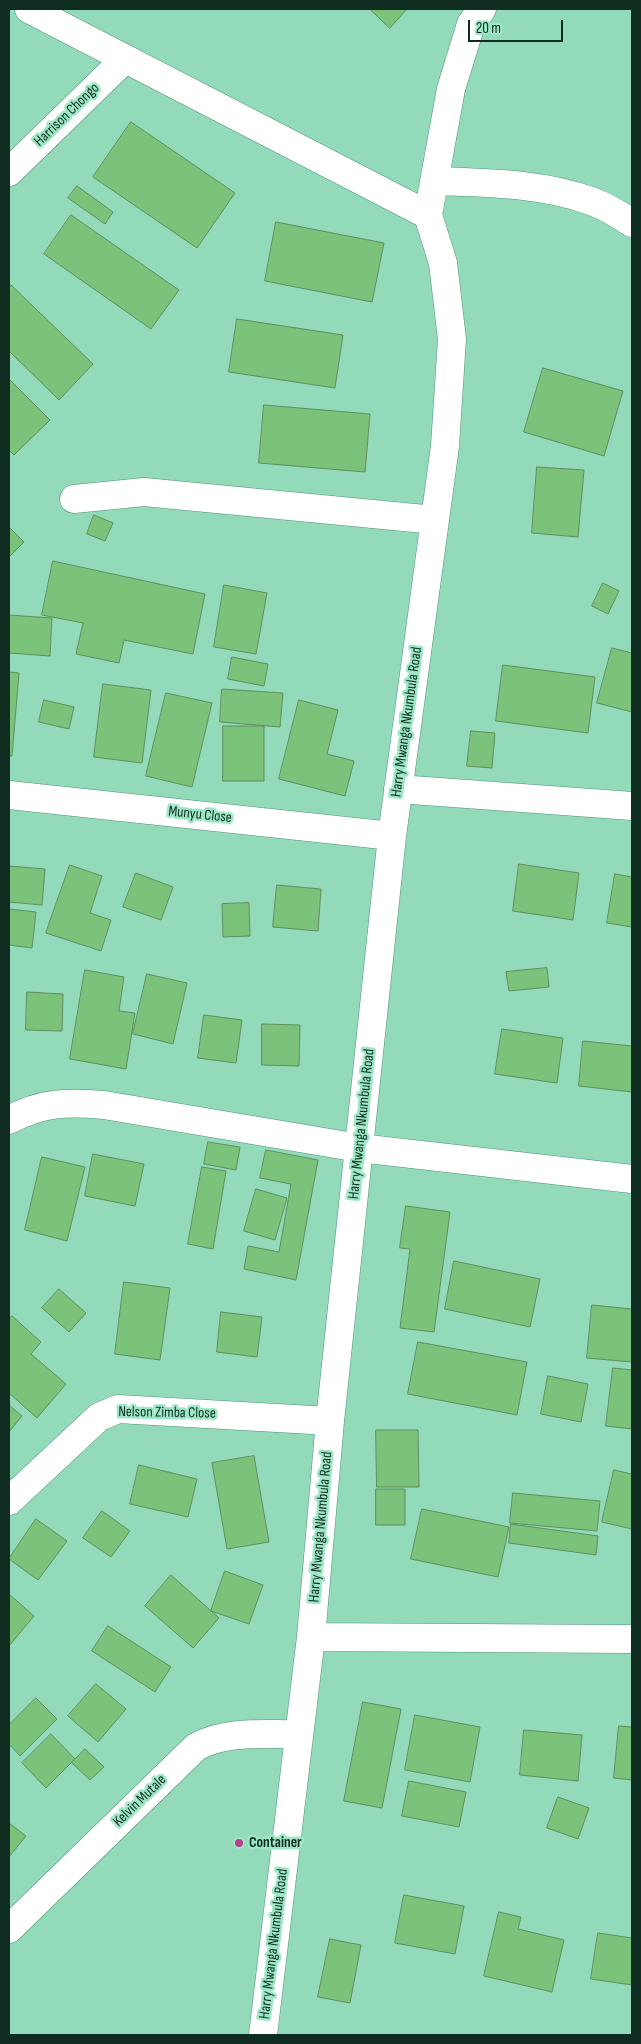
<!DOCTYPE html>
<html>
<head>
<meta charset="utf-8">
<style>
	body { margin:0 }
	#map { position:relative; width:641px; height:2044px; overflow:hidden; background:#92dab9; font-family:"Sofia Sans Condensed",sans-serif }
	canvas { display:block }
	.frame { position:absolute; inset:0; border:10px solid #0e2d20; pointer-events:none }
	.scale { position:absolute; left:468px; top:20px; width:95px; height:22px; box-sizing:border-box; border:2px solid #0e2d20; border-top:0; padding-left:6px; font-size:15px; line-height:18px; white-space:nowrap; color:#0e2d20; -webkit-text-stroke:4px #9ee7c6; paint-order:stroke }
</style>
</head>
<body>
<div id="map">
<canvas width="641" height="2044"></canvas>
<div class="frame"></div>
<div class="scale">20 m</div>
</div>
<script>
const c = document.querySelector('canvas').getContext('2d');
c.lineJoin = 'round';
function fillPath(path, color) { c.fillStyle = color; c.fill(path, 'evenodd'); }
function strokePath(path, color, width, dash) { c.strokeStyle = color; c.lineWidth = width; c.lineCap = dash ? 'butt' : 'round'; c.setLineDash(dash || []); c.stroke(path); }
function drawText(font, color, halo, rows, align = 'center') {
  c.font = font + ' "Sofia Sans Condensed",sans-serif'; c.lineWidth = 5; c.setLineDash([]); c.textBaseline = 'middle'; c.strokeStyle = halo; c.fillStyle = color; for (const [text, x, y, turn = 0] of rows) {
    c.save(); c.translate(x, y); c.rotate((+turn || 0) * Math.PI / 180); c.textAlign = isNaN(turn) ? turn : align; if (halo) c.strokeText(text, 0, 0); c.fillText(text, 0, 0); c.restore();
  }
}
const building = new Path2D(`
	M370,9H407L390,28Z
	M131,122L235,193L197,248L93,177Z
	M77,186L113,212L105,224L68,198Z
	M71,215L179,290L151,329L44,254Z
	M276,222L384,243L372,302L265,281Z
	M11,285L93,364L59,400L9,351V287Z
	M237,319L343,335L335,388L229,372Z
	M543,368L623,391L604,456L524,432Z
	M9,379L50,420L14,455L9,450Z
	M264,405L370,414L365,472L259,463Z
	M537,467L584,470L578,537L532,533Z
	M94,515L113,523L105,541L87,534Z
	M9,527L24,542L9,557Z
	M53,561L205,594L193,654L124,640L119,663L76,654L83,623L42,615Z
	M603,583L619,591L608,614L592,606Z
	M224,585L267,593L256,654L214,647Z
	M9,615L52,618L50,656L9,653Z
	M612,648L632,653V712L597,703Z
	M232,657L268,664L264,686L228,679Z
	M503,665L595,677L588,733L496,721Z
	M9,672L19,673L12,756H9Z
	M103,684L151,690L142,763L94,757Z
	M222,689L283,693L280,727L220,722Z
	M166,693L212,703L192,787L146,776Z
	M44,700L74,707L69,729L39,722Z
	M299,700L338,710L327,754L354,761L345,796L279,779Z
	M223,726H264V781H223Z
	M471,731L495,733L492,768L467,766Z
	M519,864L579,873L573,920L513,911Z
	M70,865L102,876L90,913L111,920L101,951L46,933Z
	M9,866L45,869L42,905L9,902Z
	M136,873L173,887L161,920L123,907Z
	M615,874L632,877V927L607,923Z
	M277,885L321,889L318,931L273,927Z
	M249,903L250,936L223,937L222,904Z
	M9,909L36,912L32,948L9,945Z
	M547,968L549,987L509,991L506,972Z
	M85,970L124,977L119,1011L135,1013L126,1069L70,1059Z
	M147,974L187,983L173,1044L133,1034Z
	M27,992L63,994L62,1031L26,1030Z
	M204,1015L242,1020L236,1063L198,1058Z
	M262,1024L300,1025L299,1066L262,1065Z
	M502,1029L563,1038L557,1083L495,1074Z
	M583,1041L632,1046V1092L579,1086Z
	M208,1142L240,1147L236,1170L204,1164Z
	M266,1150L318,1160L296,1280L244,1269L248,1246L279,1252L291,1184L260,1178Z
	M93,1154L144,1164L135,1206L85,1196Z
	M42,1157L85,1167L67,1241L25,1230Z
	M202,1167L226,1171L213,1249L188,1244Z
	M256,1189L287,1198L275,1240L244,1231Z
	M406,1206L450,1212L434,1332L400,1328L410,1249L400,1248Z
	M454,1261L540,1279L530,1327L445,1309Z
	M124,1282L170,1288L160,1360L115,1354Z
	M59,1289L86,1313L69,1332L42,1308Z
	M592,1305L632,1309V1362L587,1358Z
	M221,1312L262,1317L257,1357L217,1352Z
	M12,1316L41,1342L31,1354L66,1384L37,1418L9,1393V1319Z
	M418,1342L527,1362L517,1415L408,1394Z
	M613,1368L632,1370V1429L606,1426Z
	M548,1376L588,1384L581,1422L541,1414Z
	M9,1405L22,1416L9,1432Z
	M376,1430H418L419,1487H377Z
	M254,1456L269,1542L227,1549L212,1463Z
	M139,1465L197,1479L188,1517L130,1504Z
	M614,1470L632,1474V1529L602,1522Z
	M376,1489H405V1525H376Z
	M513,1493L600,1501L597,1531L510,1523Z
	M422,1509L509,1527L498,1577L411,1559Z
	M102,1511L130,1531L111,1557L83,1538Z
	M36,1519L67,1541L38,1580L9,1559Z
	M511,1524L598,1536L596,1555L509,1543Z
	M225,1571L263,1585L249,1624L211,1611Z
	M171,1575L219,1618L193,1648L145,1606Z
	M9,1594L34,1616L9,1646Z
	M108,1626L171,1667L155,1692L92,1651Z
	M96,1684L126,1709L98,1742L68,1716Z
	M36,1698L57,1719L20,1756L9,1744V1725Z
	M363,1702L401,1709L382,1808L344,1801Z
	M415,1715L480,1727L470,1782L405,1770Z
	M619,1726L632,1727V1780L614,1778Z
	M524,1730L582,1735L578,1781L520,1775Z
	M51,1734L75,1759L46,1788L22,1763Z
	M85,1749L104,1767L90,1780L72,1763Z
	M409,1781L466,1792L459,1827L402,1816Z
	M558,1797L589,1808L578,1839L547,1828Z
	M9,1823L26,1836L9,1857Z
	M404,1895L464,1906L455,1954L395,1943Z
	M499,1912L521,1917L518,1929L564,1940L552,1992L484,1976Z
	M598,1933L632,1938V1985L591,1979Z
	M330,1939L361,1945L350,2003L318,1997Z`);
const minor = new Path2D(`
	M29,9L428,215
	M9,172L125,59
	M435,181C487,183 542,183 591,201C605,206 620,215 632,223
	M74,499L144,492L435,520
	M398,789L632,806
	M9,795L392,836
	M9,1120C42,1102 67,1102 104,1105L359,1148L632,1179
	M9,1501L99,1417L118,1409L330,1421
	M311,1637L632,1639
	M9,1929L196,1747C227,1730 265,1735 299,1734
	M263,2035L311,1637L330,1421L392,836L445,446L452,339L443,263L428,215L451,89L471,24L482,9`);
const markers = [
	[239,1843,5,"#ba3e8f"]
];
const streetNames = [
	["Harrison Chongo",67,115,-44],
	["Harry Mwanga Nkumbula Road",407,722,-82],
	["Munyu Close",200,815,6],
	["Harry Mwanga Nkumbula Road",362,1124,-84],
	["Nelson Zimba Close",167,1413,1],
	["Harry Mwanga Nkumbula Road",321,1527,-85],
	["Kelvin Mutale",140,1801,-44],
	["Harry Mwanga Nkumbula Road",274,1944,-83]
];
const poiNames = [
	["Container",249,1843]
];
fillPath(building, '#7bc27b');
strokePath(building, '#5f8e5f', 1);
strokePath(minor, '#4c9476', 29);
strokePath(minor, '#fff', 28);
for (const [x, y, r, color] of markers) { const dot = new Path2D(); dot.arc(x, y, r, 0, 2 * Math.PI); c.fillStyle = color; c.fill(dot); strokePath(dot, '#9ee7c6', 2); }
drawText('15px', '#0e2d20', '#9ee7c6', streetNames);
drawText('bold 15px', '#0e2d20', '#9ee7c6', poiNames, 'left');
</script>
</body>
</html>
